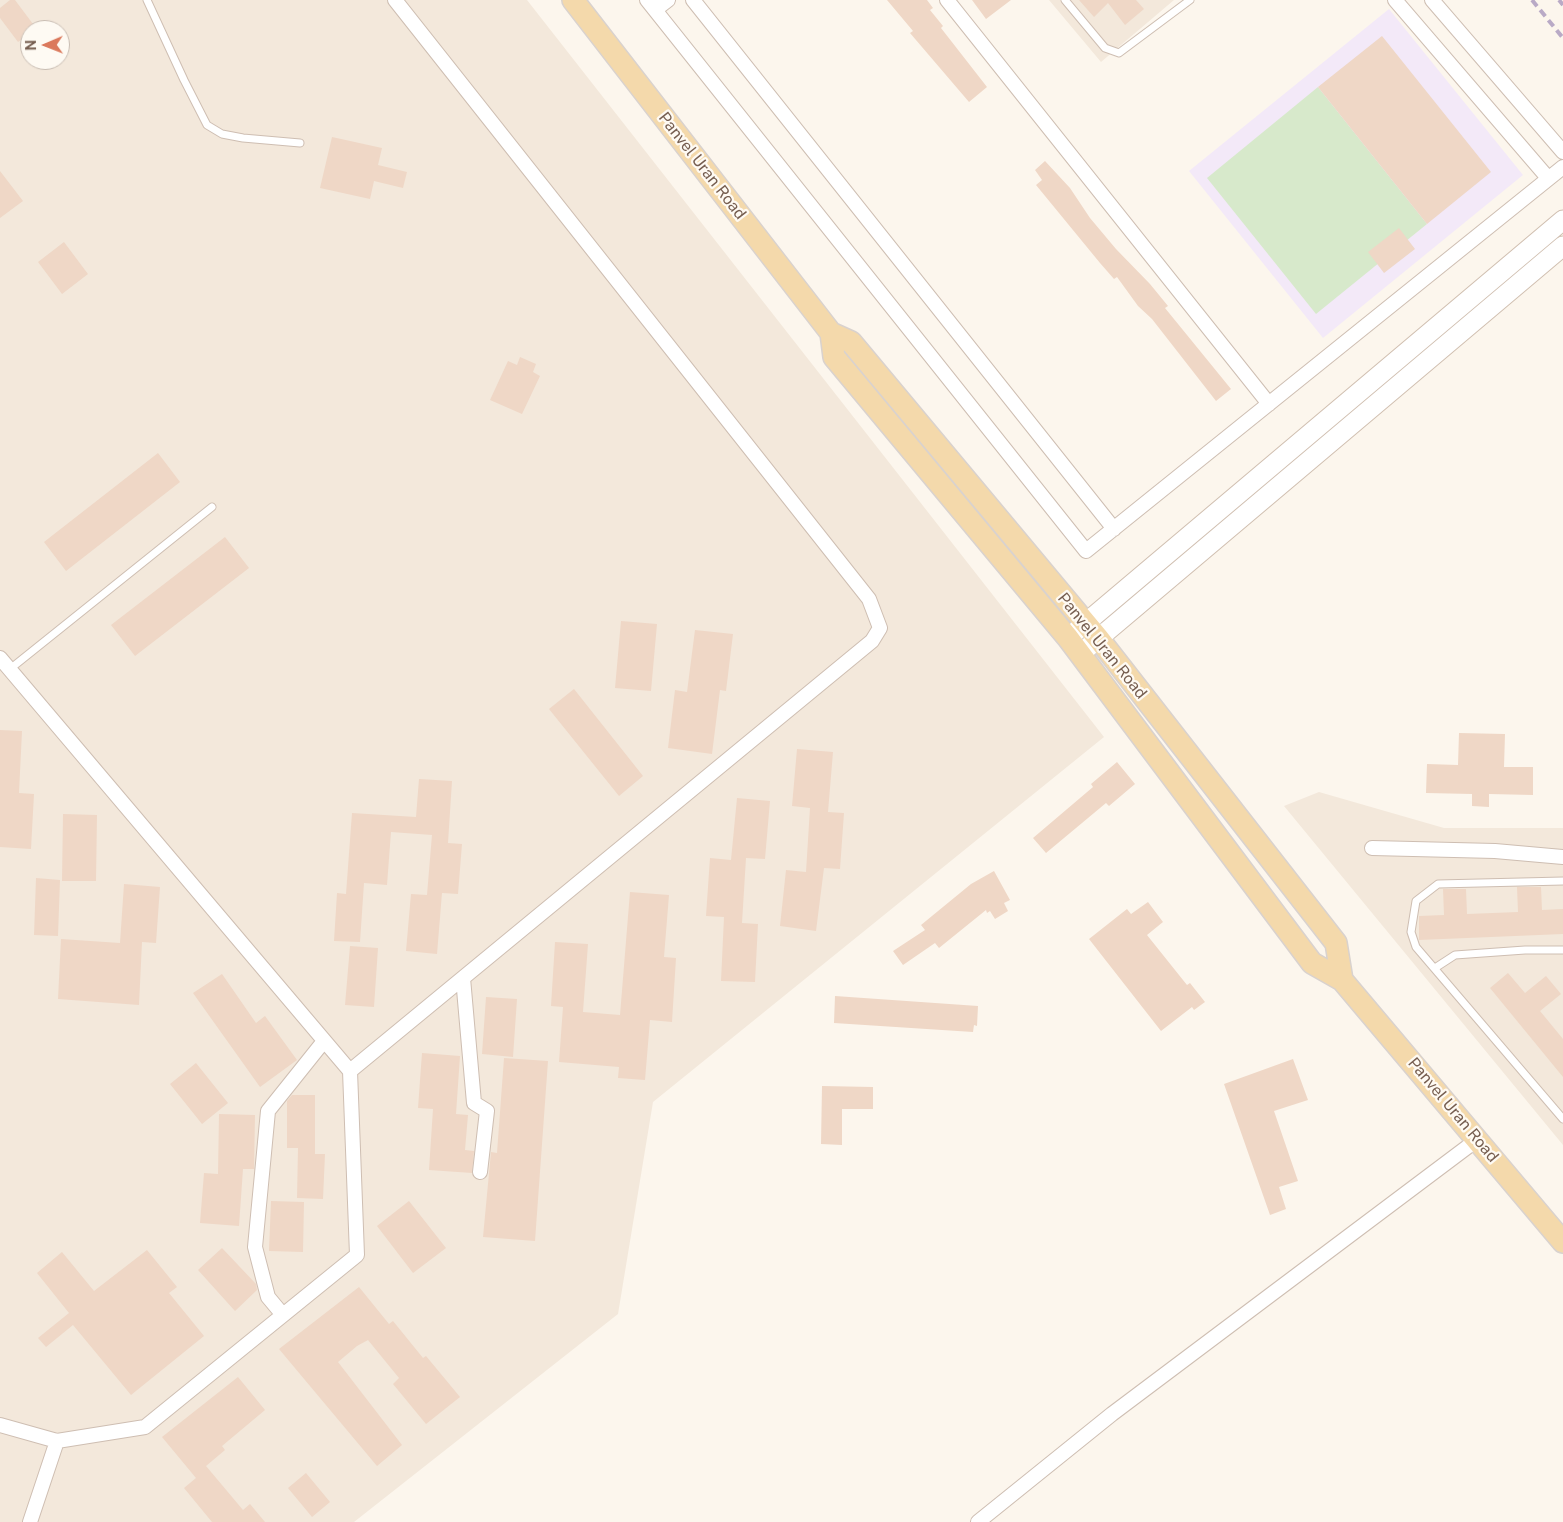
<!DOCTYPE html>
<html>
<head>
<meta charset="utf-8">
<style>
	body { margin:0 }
	#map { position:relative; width:1563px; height:1522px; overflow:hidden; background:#fcf6ed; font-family:"Public Sans",sans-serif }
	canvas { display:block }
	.north { position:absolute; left:20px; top:20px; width:50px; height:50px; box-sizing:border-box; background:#fefaf3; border:1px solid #c8bcb2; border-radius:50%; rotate:269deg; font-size:14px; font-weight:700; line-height:20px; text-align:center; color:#765e50 }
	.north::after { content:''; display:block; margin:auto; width:18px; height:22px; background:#db795c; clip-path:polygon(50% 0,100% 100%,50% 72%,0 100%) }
</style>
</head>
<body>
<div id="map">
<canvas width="1563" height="1522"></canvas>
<div class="north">N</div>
</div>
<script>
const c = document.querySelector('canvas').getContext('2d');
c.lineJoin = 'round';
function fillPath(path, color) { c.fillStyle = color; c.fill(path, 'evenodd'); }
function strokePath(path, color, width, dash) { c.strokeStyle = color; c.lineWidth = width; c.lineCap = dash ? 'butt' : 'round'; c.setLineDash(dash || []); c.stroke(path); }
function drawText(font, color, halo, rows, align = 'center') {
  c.font = font + ' "Public Sans",sans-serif'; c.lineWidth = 4.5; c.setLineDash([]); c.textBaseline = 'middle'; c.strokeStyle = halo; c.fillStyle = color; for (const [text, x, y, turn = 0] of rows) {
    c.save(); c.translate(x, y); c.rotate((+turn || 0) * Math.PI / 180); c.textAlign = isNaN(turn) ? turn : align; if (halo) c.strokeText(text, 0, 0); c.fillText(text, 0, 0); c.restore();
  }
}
const residential = new Path2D(`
	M0,0H527L1104,737L653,1102L618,1314L354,1522H0ZM30,30H60V60H30Z
	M1049,0H1174L1101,62Z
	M1319,792L1444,828H1563V1145L1284,806Z`);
const education = new Path2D(`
	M1389,9L1523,175L1323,338L1189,171Z`);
const green = new Path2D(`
	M1318,87L1427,224L1316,314L1207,178Z`);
const building = new Path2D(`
	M10,0H15L36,28L30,30V33L18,42L0,18V8Z
	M887,0H927L933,8L930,10L943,26L941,28L987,87L969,102L910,33L913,31Z
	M972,0H1011L986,19Z
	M1079,0H1136L1144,9L1125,25L1108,3L1094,17Z
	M1382,36L1491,172L1427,224L1318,87Z
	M332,137L382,148L378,165L407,172L403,188L374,181L370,199L320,188Z
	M1045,161L1070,188L1090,218L1116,249L1150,284L1168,306L1165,308L1231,389L1216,401L1152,319L1138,306L1117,277L1114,279L1100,263L1036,185L1042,180L1035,170Z
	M0,171L23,201L0,218Z
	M1399,228L1415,249L1384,273L1368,252Z
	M64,242L88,274L62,294L38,262Z
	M520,357L536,364L533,372L540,376L522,414L490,400L508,361L517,365Z
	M158,453L180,482L66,571L44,542Z
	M225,537L249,568L135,656L111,625Z
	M621,621L657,624L651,691L615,688Z
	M695,630L733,634L726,691L720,690L712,754L668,748L675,690L687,692Z
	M574,689L643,776L619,796L549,709Z
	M0,730L22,731L19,793L34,794L31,849L0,847Z
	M1459,733L1505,734L1504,767H1533V795L1489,794V807L1472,806V794L1426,793L1427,764L1458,765Z
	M797,749L833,752L828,812L844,813L840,869L824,868L816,931L780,926L786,870L806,872L810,808L792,806Z
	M1117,762L1135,784L1109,806L1106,803L1046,853L1033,838L1093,787L1091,784Z
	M419,779L452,781L448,843L462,844L458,894L442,893L437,954L406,951L411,894L427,895L432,835L391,832L387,885L364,883L360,942L334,941L337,893L346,894L352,813L416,817Z
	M737,798L770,801L765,859L746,858L742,923L758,924L755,982L721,981L724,917L706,916L710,858L731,860Z
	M63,814L97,815L96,881H62Z
	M994,871L1010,900L1004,903L1008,911L995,919L990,911L987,913L986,910L939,948L935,943L903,965L893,951L925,930L921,925L971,884Z
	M36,878L60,880L58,936L34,935Z
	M124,884L160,887L156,943L142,942L139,1005L58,999L61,939L120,943Z
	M1517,887H1541L1542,910L1563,909V934L1419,940V916L1444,915L1443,889H1466L1467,914L1518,912Z
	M630,892L669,895L664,957L676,958L672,1022L650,1020L645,1080L618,1078L619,1067L559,1062L563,1007L551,1006L555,942L588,944L583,1012L620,1015Z
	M1148,902L1163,922L1147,935L1187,985L1190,983L1205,1002L1194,1010L1192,1007L1161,1031L1089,939L1127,909L1131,914Z
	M350,946L378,948L374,1007L345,1005Z
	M1508,973L1525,993L1546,976L1561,994L1540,1011L1563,1039V1077L1490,988Z
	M222,974L256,1023L265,1016L297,1060L260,1087L193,993Z
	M835,996L978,1006L977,1026L974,1025L973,1032L834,1023Z
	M486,997L517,999L513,1057L482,1054Z
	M422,1053L460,1056L456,1114L468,1115L465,1150L474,1151L472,1173L429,1170L433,1109L418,1108Z
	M504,1058L548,1061L535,1241L483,1237L491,1152L497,1153Z
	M1293,1059L1308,1100L1274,1111L1298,1181L1279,1187L1286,1209L1270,1215L1224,1084Z
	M196,1063L228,1103L202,1124L170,1084Z
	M822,1086L873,1087V1109H842V1145L821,1144Z
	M292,1095H315V1154H325L323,1199L297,1198L298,1148H287V1101Z
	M219,1114L255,1115L254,1169H243L239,1226L200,1223L204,1173L218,1174Z
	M271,1201L304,1202L303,1252L269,1251Z
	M409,1201L446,1248L413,1273L377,1226Z
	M222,1248L256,1284L257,1290L235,1311L198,1270Z
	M147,1250L177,1287L169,1293L204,1336L131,1395L73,1325L46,1347L38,1338L69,1313L37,1273L62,1252L94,1291Z
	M359,1287L389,1324L393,1321L423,1358L426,1356L460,1397L426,1424L393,1384L399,1378L368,1340L357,1346L338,1362L402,1445L377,1466L279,1349Z
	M238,1377L265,1410L222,1446L225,1450L206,1466L243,1510L250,1504L265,1522H212L184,1488L196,1478L162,1437Z
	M306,1473L330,1502L312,1517L288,1488Z`);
const service = new Path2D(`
	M147,0L184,80L207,125L222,134L243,138L300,143
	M1065,0L1105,48L1119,53L1190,0
	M10,669L212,507
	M1563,881L1438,884L1416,901L1411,932L1416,947L1563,1119
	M1435,968L1455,955L1525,950H1563`);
const minor = new Path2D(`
	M647,0L1086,551L1563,167
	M693,0L1114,529
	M947,0L1269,404
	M1395,0L1548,178
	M1432,0L1563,152
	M655,10L668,0
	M0,658L350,1071L872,641L880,628L869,599L395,0
	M1372,848L1495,851L1563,857
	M463,978L474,1103L487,1111L480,1172
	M283,1315L268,1297L255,1247L268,1111L324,1041
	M0,1425L57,1441L145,1427L357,1255L350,1071
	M30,1522L57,1441
	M978,1522L1112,1414L1478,1139`);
const secondary = new Path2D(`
	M1075,632L1563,220
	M1080,654L1563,246`);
const primary = new Path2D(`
	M573,0L831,333L851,342L1098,638L1336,943L1342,980
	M831,333L834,357L1068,638L1312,963L1342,980L1563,1242`);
const rail = new Path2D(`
	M1532,0L1563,38
	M1559,0L1563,5`);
const streetNames = [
	["Panvel Uran Road",702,166,52],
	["Panvel Uran Road",1102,646,51],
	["Panvel Uran Road",1453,1110,50]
];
fillPath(residential, '#f3e8db');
fillPath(education, '#f3e9f8');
fillPath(green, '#d7e9cb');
fillPath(building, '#efd7c6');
strokePath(service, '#cebeb2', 9);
strokePath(minor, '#cebeb2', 16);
strokePath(secondary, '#d0bfb0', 21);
strokePath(primary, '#d9d2ce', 24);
strokePath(service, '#fff', 7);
strokePath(minor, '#fff', 14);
strokePath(secondary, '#fff', 19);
strokePath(primary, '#f4d9ab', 21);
strokePath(rail, '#b9aac6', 4, [8, 5]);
drawText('16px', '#765e50', '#fefaf3', streetNames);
</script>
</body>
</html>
